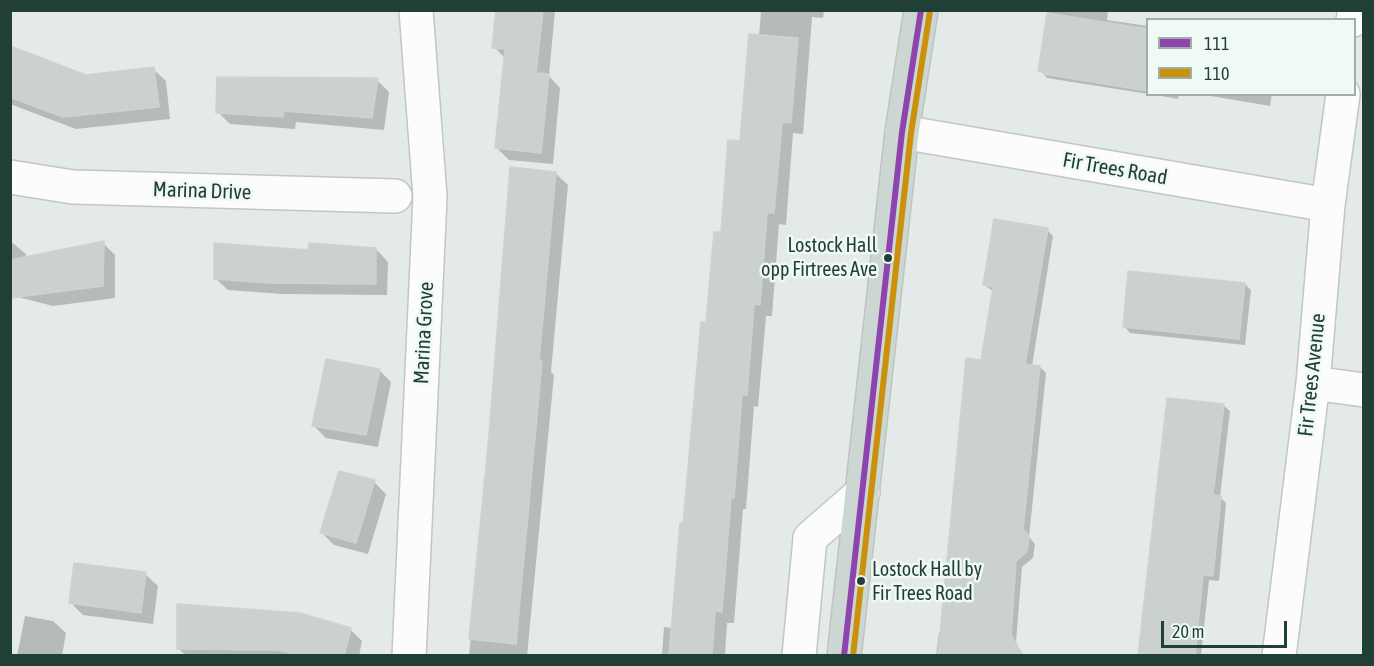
<!DOCTYPE html>
<html>
<head>
<meta charset="utf-8">
<style>
	body { margin:0 }
	#map { position:relative; width:1374px; height:666px; overflow:hidden; background:#e3eae7; font-family:"Asap Condensed",sans-serif }
	canvas { display:block }
	.frame { position:absolute; inset:0; border:12px solid #1f3f37; pointer-events:none }
	.legend { position:absolute; left:1146px; top:18px; width:210px; height:78px; box-sizing:border-box; background:#f1f9f5; border:2px solid #9dafa9; margin:0; padding:8px 10px; list-style:none; font-size:18px; color:#1f3f37 }
	.legend li { display:flex; align-items:center; gap:12px; height:30px }
	.legend b { width:30px; border:2px solid #9dafa9 }
	.scale { position:absolute; left:1161px; top:621px; width:126px; height:27px; box-sizing:border-box; border:3px solid #1f3f37; border-top:0; padding-left:8px; font-size:18px; line-height:21px; white-space:nowrap; color:#1f3f37; -webkit-text-stroke:4px #f1f9f5; paint-order:stroke }
</style>
</head>
<body>
<div id="map">
<canvas width="1374" height="666"></canvas>
<div class="frame"></div>
<ul class="legend">
<li><b style="height:8px;background:#8e44ad"></b>111</li>
<li><b style="height:8px;background:#cc910b"></b>110</li>
</ul>
<div class="scale">20 m</div>
</div>
<script>
const c = document.querySelector('canvas').getContext('2d');
c.lineJoin = 'round';
function fillPath(path, color) { c.fillStyle = color; c.fill(path, 'evenodd'); }
function strokePath(path, color, width, dash) { c.strokeStyle = color; c.lineWidth = width; c.lineCap = dash ? 'butt' : 'round'; c.setLineDash(dash || []); c.stroke(path); }
function drawText(font, color, halo, rows, align = 'center') {
  c.font = font + ' "Asap Condensed",sans-serif'; c.lineWidth = 5; c.setLineDash([]); c.textBaseline = 'middle'; c.strokeStyle = halo; c.fillStyle = color; for (const [text, x, y, turn = 0] of rows) {
    c.save(); c.translate(x, y); c.rotate((+turn || 0) * Math.PI / 180); c.textAlign = isNaN(turn) ? turn : align; if (halo) c.strokeText(text, 0, 0); c.fillText(text, 0, 0); c.restore();
  }
}
const shadow = new Path2D(`
	M498,10H555L549,76L560,88L553,164L509,160L496,147L506,59L494,47Z
	M761,10H824L823,18L812,17L803,134L793,133L786,225L779,224L772,316H766L758,407L754,406L746,509H743L734,623H727L725,656H662L664,627L673,628L708,324L722,234L741,143L759,37Z
	M1049,10H1108L1107,20L1148,26V94L1047,78L1040,70Z
	M10,48L85,76L153,69L166,81L170,119L76,129L10,104Z
	M377,80L389,92L384,130L296,122L295,129L230,124L218,112Z
	M1150,94H1179L1178,99Z
	M1199,94H1272L1270,106Z
	M555,173L568,185L551,372L554,375L527,656H469L490,435Z
	M1047,230L1053,236L1032,366L1040,367L1046,373L1029,537L1035,544L1033,558L1022,567L1016,642L1023,656H936L939,632L942,633L993,291L984,285Z
	M10,241L26,254L25,258L103,243L115,255V298L53,306L10,295Z
	M376,249L388,262L387,295L282,294L228,290L215,278L310,251Z
	M1245,284L1251,290L1245,345L1130,333L1124,326Z
	M379,370L391,382L378,447L326,438L314,426Z
	M1223,405L1230,411L1220,497L1226,503L1219,581L1209,580L1201,656H1140Z
	M374,482L386,494L368,554L334,545L322,533Z
	M145,574L158,586L153,624L83,615L71,603Z
	M25,616L53,621L66,633L62,656H17Z
	M350,629L362,641L359,656H186L178,648Z`);
const building = new Path2D(`
	M496,10H543L536,73L549,74L541,153L495,148L505,49L492,48Z
	M1047,13L1148,29V91L1044,74V72L1038,71Z
	M749,34L798,38L791,123L782,122L774,213H767L760,305L754,304L747,395H742L734,498H731L722,612L715,611L712,656H669L680,523H683L701,322H706L714,232H721L728,140L740,141Z
	M10,46L86,75L154,67L159,107L63,117L10,97Z
	M217,77L378,78L372,118L284,111L283,117L216,113Z
	M510,167L556,172L539,361H542L516,644L469,639L489,435Z
	M994,219L1048,228L1025,364L1040,366L1023,529L1029,536L1027,552L1016,561L1011,635L1023,656H938L966,358L981,360L993,287L983,285Z
	M104,241L103,286L10,298V260Z
	M214,243L308,250L309,243L376,248V284L269,283L214,279Z
	M1128,271L1245,283L1239,339L1123,327Z
	M326,359L380,369L366,435L312,426Z
	M1167,398L1224,404L1213,495L1221,496L1213,576L1203,575L1195,656H1138Z
	M339,471L375,480L356,543L320,533Z
	M74,563L146,572L141,613L69,603Z
	M177,604L300,613L351,628L344,656H304L277,650L177,649Z`);
const minor = new Path2D(`
	M1353,20L1355,10
	M902,132L1328,205
	M10,177L73,187L395,196
	M1313,383L1364,390
	M409,656L430,197L416,10
	M799,656L810,538L863,492
	M1279,656L1313,383L1328,205L1343,94`);
const major = new Path2D(`
	M844,656L902,132L921,10`);
const bus1 = new Path2D(`
	M844,656L902,132L921,10`);
const bus2 = new Path2D(`
	M853,656L911,133L930,11`);
const markers = [
	[888,258,5,"#1f3f37"],
	[861,581,5,"#1f3f37"]
];
const busNames = [
	["Lostock Hall",877,246],
	["opp Firtrees Ave",877,270],
	["Lostock Hall by",872,570,"left"],
	["Fir Trees Road",872,594,"left"]
];
const streetNames = [
	["Fir Trees Road",1115,169,10],
	["Marina Drive",202,191,2],
	["Marina Grove",424,333,-87],
	["Fir Trees Avenue",1312,375,-84]
];
fillPath(shadow, '#0003');
fillPath(building, '#cad1ce');
strokePath(building, '#ccd3d0', 1.5);
strokePath(minor, '#c0c7c4', 36);
strokePath(major, '#bbc6c3', 36);
strokePath(minor, '#fbfcfb', 33);
strokePath(major, '#ccd6d3', 33);
strokePath(bus1, '#8e44ad', 6);
strokePath(bus2, '#cc910b', 6);
for (const [x, y, r, color] of markers) { const dot = new Path2D(); dot.arc(x, y, r, 0, 2 * Math.PI); c.fillStyle = color; c.fill(dot); strokePath(dot, '#f1f9f5', 2); }
drawText('20px', '#1f3f37', '#f1f9f5', busNames, 'right');
drawText('21px', '#1f3f37', '#f1f9f5', streetNames);
</script>
</body>
</html>
